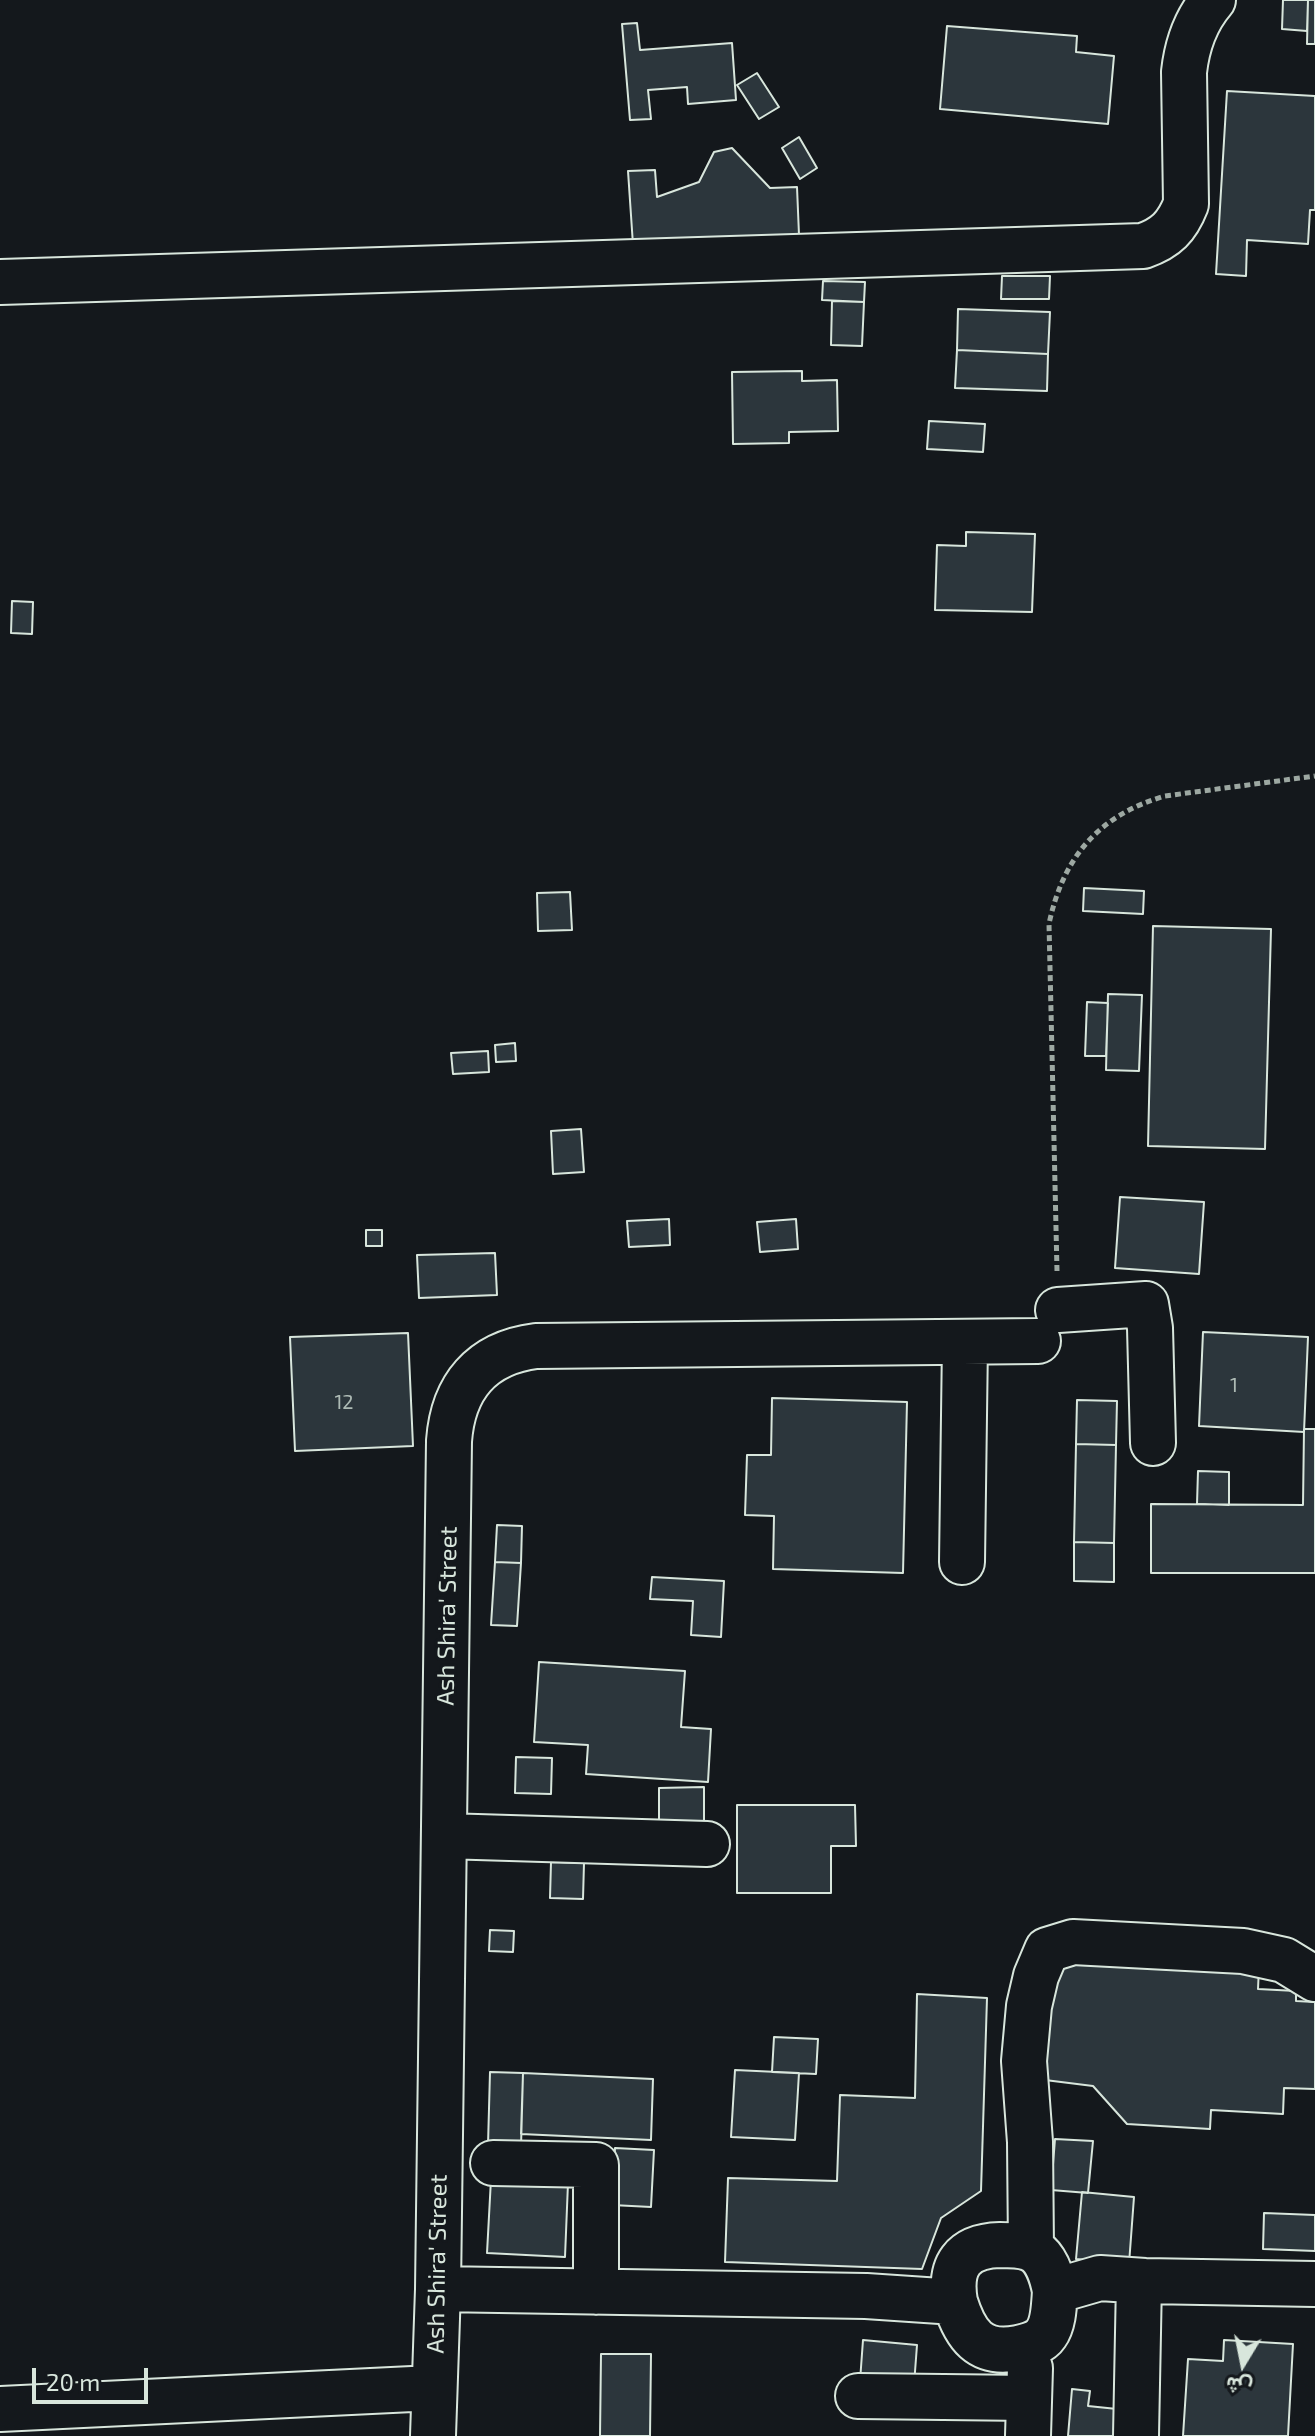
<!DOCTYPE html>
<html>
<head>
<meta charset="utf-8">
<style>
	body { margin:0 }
	#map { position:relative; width:1315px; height:2436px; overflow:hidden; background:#14181c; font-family:"Exo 2",Vazirmatn,sans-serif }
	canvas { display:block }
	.north { position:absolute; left:1203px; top:2324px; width:80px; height:80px; -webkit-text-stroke:6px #14181c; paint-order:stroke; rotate:190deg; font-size:22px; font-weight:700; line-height:32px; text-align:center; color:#d8e6dc }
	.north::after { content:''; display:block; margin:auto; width:28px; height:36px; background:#d8e6dc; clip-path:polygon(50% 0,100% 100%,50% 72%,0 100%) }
	.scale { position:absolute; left:32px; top:2368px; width:116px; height:36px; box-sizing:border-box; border:4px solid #d8e6dc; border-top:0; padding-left:10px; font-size:24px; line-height:28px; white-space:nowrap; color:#d8e6dc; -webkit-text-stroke:6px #14181c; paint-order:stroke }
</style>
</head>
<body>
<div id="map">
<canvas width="1315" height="2436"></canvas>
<div class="north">ش</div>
<div class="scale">20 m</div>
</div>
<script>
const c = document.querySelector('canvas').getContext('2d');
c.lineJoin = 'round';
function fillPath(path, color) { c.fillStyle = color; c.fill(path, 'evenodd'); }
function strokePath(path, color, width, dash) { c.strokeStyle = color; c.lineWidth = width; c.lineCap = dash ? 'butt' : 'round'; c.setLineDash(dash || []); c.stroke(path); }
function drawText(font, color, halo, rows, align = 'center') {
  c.font = font + ' "Exo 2",sans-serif'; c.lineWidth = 6; c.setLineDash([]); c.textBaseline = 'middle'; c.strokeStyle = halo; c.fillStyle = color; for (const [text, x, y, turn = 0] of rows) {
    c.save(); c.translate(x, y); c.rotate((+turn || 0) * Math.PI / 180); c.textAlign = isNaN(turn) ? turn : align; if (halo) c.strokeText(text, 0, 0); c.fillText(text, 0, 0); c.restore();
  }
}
const building = new Path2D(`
	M1283,0H1308L1307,31L1282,29Z
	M1308,0H1315V44H1307Z
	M637,23L640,50L732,43L736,100L688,104L687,87L648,90L651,119L630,120L622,24Z
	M947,26L1077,36L1076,52L1114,56L1108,124L940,109Z
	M757,73L779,107L759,119L737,85Z
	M1227,91L1315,96V210H1310L1308,244L1247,240L1246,276L1216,274Z
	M799,137L817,168L800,179L782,148Z
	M732,148L770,188L797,187L799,235L633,245L628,171L655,170L657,197L699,182L714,152Z
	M1002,276H1050L1049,299H1001Z
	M823,281L865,282L864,302L822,300Z
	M832,301L864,302L862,346L831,345Z
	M958,309L1050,312L1048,354L957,350Z
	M957,350L1048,354L1047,391L955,388Z
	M802,371V381L837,380L838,431L789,432V443L733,444L732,372Z
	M929,421L985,424L983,452L927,449Z
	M966,532L1035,534L1032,612L935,610L937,545L966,546Z
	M12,601L33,602L32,634L11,633Z
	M1084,888L1144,891L1143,914L1083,911Z
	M570,892L572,930L538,931L537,893Z
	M1153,926L1271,929L1265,1149L1148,1146Z
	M1108,994L1142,995L1139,1071L1106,1070Z
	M1087,1002L1108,1003L1106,1056H1085Z
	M515,1043L516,1061L496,1062L495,1045Z
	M488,1051L489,1072L453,1074L451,1053Z
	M581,1129L584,1172L553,1174L551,1131Z
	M1120,1197L1204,1202L1199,1274L1115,1268Z
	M669,1219L670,1245L629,1247L627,1221Z
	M796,1219L798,1249L760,1252L757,1222Z
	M366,1230H382V1246H366Z
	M495,1253L497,1295L419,1298L417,1255Z
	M1203,1332L1308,1337L1304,1432L1199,1426Z
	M408,1333L413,1446L295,1451L290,1337Z
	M772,1398L907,1402L903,1573L773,1569L774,1516L745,1515L747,1455H771Z
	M1077,1400L1117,1401L1116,1445L1076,1444Z
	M1304,1429H1315V1573H1151V1504L1303,1505Z
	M1076,1444L1116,1445L1114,1543L1074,1542Z
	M1198,1471L1229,1472V1505L1197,1504Z
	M497,1525L522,1526L521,1563L495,1562Z
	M1074,1542L1114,1543V1582L1074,1581Z
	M495,1562L521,1563L517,1626L491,1625Z
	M652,1577L724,1581L721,1637L691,1635L693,1601L650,1599Z
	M539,1662L685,1671L681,1727L711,1729L708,1782L586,1774L588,1745L534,1742Z
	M516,1757L552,1758L551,1794L515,1793Z
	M704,1787V1821H659V1788Z
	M737,1805H855L856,1846H831V1893H737Z
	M551,1862L584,1863L583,1899L550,1898Z
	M490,1930L514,1931L513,1952L489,1951Z
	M1051,1957L1259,1967L1258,1989L1296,1991V2001L1315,2002V2089L1284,2088L1283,2114L1211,2110L1210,2129L1127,2124L1093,2086L1045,2080Z
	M917,1994L987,1998L981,2191L941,2218L922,2269L725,2262L728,2178L837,2181L840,2095L915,2098Z
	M774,2037L818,2039L816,2074L772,2072Z
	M735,2070L799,2073L795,2140L731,2137Z
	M490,2072L523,2073L521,2147L488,2145Z
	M523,2073L653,2079L651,2140L521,2134Z
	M1055,2139L1093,2141L1088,2193L1051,2190Z
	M615,2148L654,2150L651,2207L612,2205Z
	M491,2179L568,2183L565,2257L487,2253Z
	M1082,2192L1134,2197L1129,2264L1076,2259Z
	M1264,2213L1315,2215V2251L1263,2249Z
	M863,2340L917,2345L914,2385L860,2381Z
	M1224,2340L1293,2344L1288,2436H1183L1188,2359L1223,2361Z
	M601,2354H651L650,2436H600Z
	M1072,2389L1090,2391L1088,2406L1117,2409L1115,2436H1068Z`);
const path = new Path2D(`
	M1057,1271L1049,924C1063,857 1099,815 1165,796L1315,776`);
const minor = new Path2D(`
	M0,282L1143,246C1166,238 1177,227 1186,204L1184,72C1187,45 1195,21 1213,0
	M1058,1310L1146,1304L1150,1328L1153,1443
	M962,1562L965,1342
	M444,1836L707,1844
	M493,2163L596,2165V2292
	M1031,2249L1030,2142L1024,2061L1029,2006L1036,1976L1047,1950L1073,1942L1243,1951L1284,1960L1315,1979
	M438,2289L866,2296L955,2302C949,2266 962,2246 1000,2245C1009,2245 1022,2245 1031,2249C1046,2256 1052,2276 1055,2291L1100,2278L1145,2281L1315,2284
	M955,2302C965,2334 979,2356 1018,2348C1027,2346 1040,2343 1046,2334C1054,2323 1054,2304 1055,2291
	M858,2396L1029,2398
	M0,2409L433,2388
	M433,2436L438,2289L449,1441C453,1387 481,1353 536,1346L1038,1341
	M1028,2436L1030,2368
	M1136,2436L1139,2281`);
const numberNames = [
	["1",1234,1385],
	["12",344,1402]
];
const streetNames = [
	["Ash Shira' Street",447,1616,-89],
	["Ash Shira' Street",437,2264,-89]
];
fillPath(building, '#2c363c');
strokePath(building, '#d8e6dc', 2);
strokePath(minor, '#d8e6dc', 48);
strokePath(path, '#9da8a2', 5, [6, 4]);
strokePath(minor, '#14181c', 44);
drawText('20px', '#adbab4', null, numberNames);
drawText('24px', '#d8e6dc', '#14181c', streetNames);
</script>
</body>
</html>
